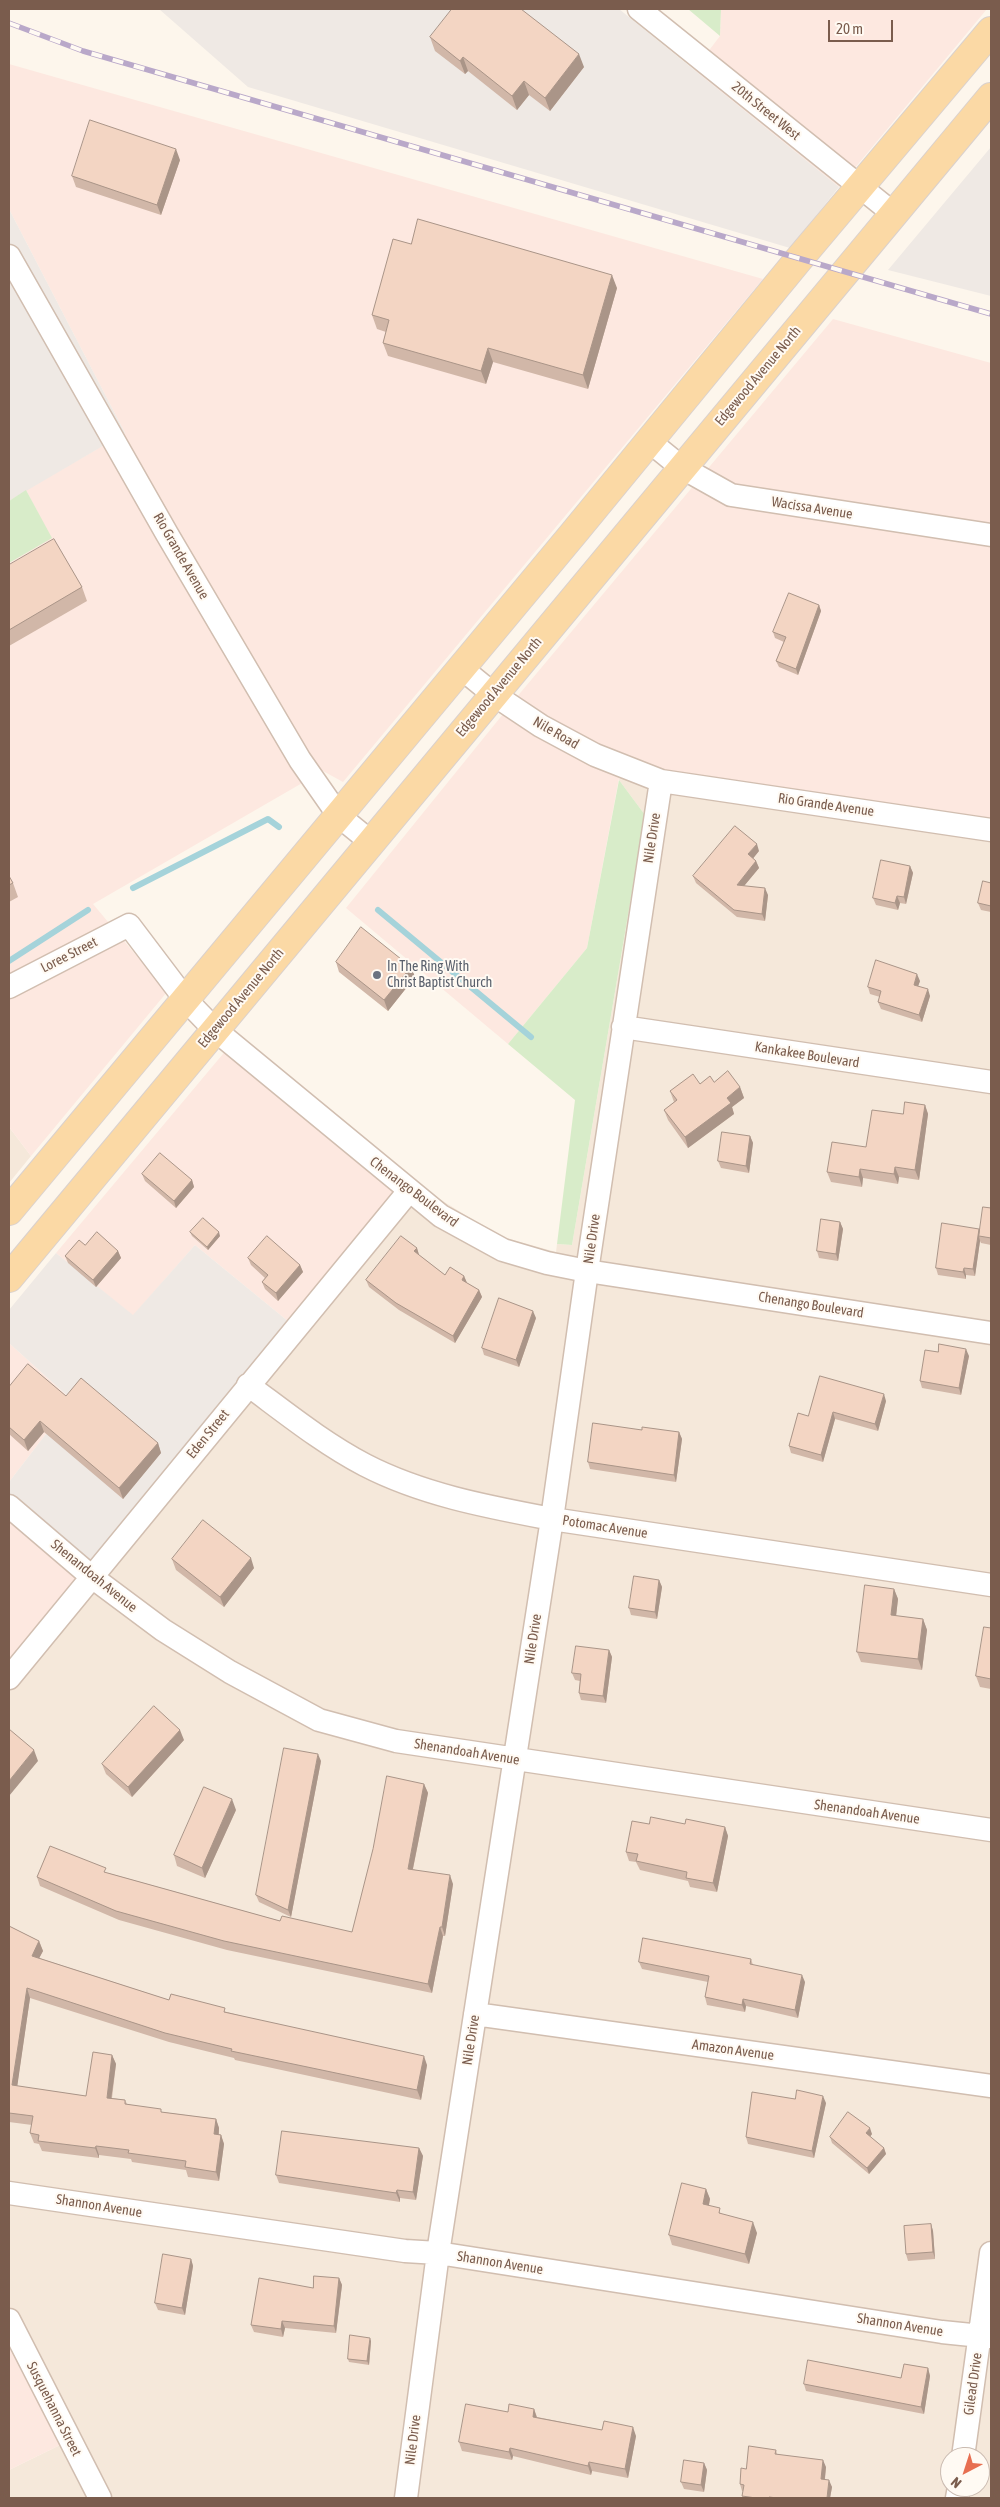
<!DOCTYPE html>
<html>
<head>
<meta charset="utf-8">
<style>
	body { margin:0 }
	#map { position:relative; width:1000px; height:2507px; overflow:hidden; background:#fdf6ec; font-family:"Asap Condensed",sans-serif }
	canvas { display:block }
	.frame { position:absolute; inset:0; border:10px solid #7a5c4d; pointer-events:none }
	.north { position:absolute; left:940px; top:2447px; width:50px; height:50px; box-sizing:border-box; background:#fffaf3; border:1px solid #cabbb1; border-radius:50%; rotate:220deg; font-size:14px; font-weight:700; line-height:20px; text-align:center; color:#7a5c4d }
	.north::after { content:''; display:block; margin:auto; width:18px; height:22px; background:#e76f51; clip-path:polygon(50% 0,100% 100%,50% 72%,0 100%) }
	.scale { position:absolute; left:828px; top:20px; width:65px; height:22px; box-sizing:border-box; border:2px solid #7a5c4d; border-top:0; padding-left:6px; font-size:15px; line-height:18px; white-space:nowrap; color:#7a5c4d; -webkit-text-stroke:4px #fffaf3; paint-order:stroke }
</style>
</head>
<body>
<div id="map">
<canvas width="1000" height="2507"></canvas>
<div class="frame"></div>
<div class="north">N</div>
<div class="scale">20 m</div>
</div>
<script>
const c = document.querySelector('canvas').getContext('2d');
c.lineJoin = 'round';
function fillPath(path, color) { c.fillStyle = color; c.fill(path, 'evenodd'); }
function strokePath(path, color, width, dash) { c.strokeStyle = color; c.lineWidth = width; c.lineCap = dash ? 'butt' : 'round'; c.setLineDash(dash || []); c.stroke(path); }
function drawText(font, color, halo, rows, align = 'center') {
  c.font = font + ' "Asap Condensed",sans-serif'; c.lineWidth = 4; c.setLineDash([]); c.textBaseline = 'middle'; c.strokeStyle = halo; c.fillStyle = color; for (const [text, x, y, turn = 0] of rows) {
    c.save(); c.translate(x, y); c.rotate((+turn || 0) * Math.PI / 180); c.textAlign = isNaN(turn) ? turn : align; if (halo) c.strokeText(text, 0, 0); c.fillText(text, 0, 0); c.restore();
  }
}
const residential = new Path2D(`
	M623,757L991,819V2498H9V2470L60,2445L9,2347V1662L410,1176L438,1198L499,1236L556,1252L557,1244L572,1245L645,815L619,780ZM950,2457H980V2487H950Z
	M9,1127L31,1156L9,1183Z`);
const commercial = new Path2D(`
	M721,9H987L839,187L694,70L720,36Z
	M9,64L763,279L343,782L323,771L93,904L167,992L31,1156L9,1127V563L51,538L26,490L125,433L9,209Z
	M833,319L991,363V819L664,772L623,757L587,948L508,1044L346,908L516,698Z
	M238,1036L410,1176L289,1322L195,1245L133,1316L56,1253Z
	M9,1343L72,1400L9,1482Z
	M9,1520L78,1578L9,1662Z
	M9,2347L60,2445L9,2470Z`);
const industrial = new Path2D(`
	M159,9H619L839,187L790,248L248,87Z
	M991,147V296L888,270Z
	M9,209L125,433L9,501Z
	M195,1245L289,1322L78,1578L9,1520V1482L72,1400L9,1343V1310L56,1253L133,1315Z`);
const green = new Path2D(`
	M688,9H721L720,36Z
	M26,490L52,538L9,563V501Z
	M619,780L645,815L572,1245L557,1244L575,1100L508,1044L587,948Z`);
const stream = new Path2D(`
	M133,888L268,819L279,827
	M378,910L531,1037
	M9,961L88,910`);
const minor = new Path2D(`
	M639,9L894,214
	M9,256L167,534L300,760L339,816L371,842
	M649,441L681,467L731,495L991,535
	M460,667L493,694L541,726L595,755L661,781L991,830
	M9,987L129,925L185,999L214,1029L441,1216L503,1250L547,1263L587,1271L991,1333
	M623,1027L991,1082
	M248,1385C286,1413 323,1443 365,1465C423,1495 489,1507 552,1519L991,1585
	M9,1506L92,1577L163,1630L230,1672L319,1720L396,1741L991,1830
	M9,1678L409,1191
	M475,2014L991,2086
	M9,2193L405,2251L438,2253L942,2332L991,2337
	M9,2320L100,2498
	M963,2457L991,2253
	M406,2498L438,2253L552,1519L587,1271L661,781
	M957,2498L959,2487`);
const major = new Path2D(`
	M9,1211L573,534L799,259L991,31
	M9,1278L991,97`);
const rail = new Path2D(`
	M9,23L83,51L991,314`);
const wall = new Path2D(`
	M430,37L584,67L550,111L529,95L517,110L468,71L465,74L435,51Z
	M180,160L161,215L76,187L72,176Z
	M411,244L617,288L588,389L493,362L486,384L388,356L383,343L386,332L377,329L372,315Z
	M9,565L82,587L87,601L9,646Z
	M819,605L821,611L798,675L779,667L776,661L784,642L775,638L773,632Z
	M759,851L753,858L756,861L759,868L744,886L768,895L765,921L737,917L696,883L693,876Z
	M910,866L913,873L906,904L900,903L898,910L876,905L873,898Z
	M9,876L13,883L18,897L9,902Z
	M991,883V912L981,910L978,903Z
	M336,962L411,967L415,977L388,1011L339,972Z
	M920,981L918,986L930,996L922,1022L881,1009L878,1002L880,997L870,994L868,987Z
	M714,1082L740,1087L744,1098L732,1107L734,1114L688,1148L668,1120L664,1110L674,1102L670,1091L700,1084Z
	M925,1105L928,1114L919,1180L899,1177L898,1184L863,1178L862,1187L831,1182L827,1172L866,1147L903,1114Z
	M750,1136L753,1143L749,1173L721,1168L718,1161Z
	M142,1174L192,1180L194,1187L176,1208L145,1181Z
	M991,1208V1245L981,1243L980,1241L975,1276L966,1275V1279L938,1275L936,1268L979,1229V1231Z
	M840,1222L843,1229L838,1261L819,1258L817,1251Z
	M190,1232L220,1236L208,1250L192,1236Z
	M85,1245L118,1251L121,1258L96,1287L68,1263L65,1256Z
	M417,1248L419,1255L445,1275L464,1276L467,1283L479,1290L482,1297L455,1343L399,1310L369,1287L366,1280Z
	M248,1258L300,1265L303,1272L278,1301L265,1289L262,1282L265,1278L251,1265Z
	M536,1318L519,1367L484,1355L482,1348Z
	M938,1352L969,1356L961,1395L922,1388L920,1381Z
	M9,1387L66,1396L158,1443L161,1453L123,1499L44,1432L28,1451L9,1434Z
	M886,1401L878,1431L835,1419L823,1462L791,1453L789,1446L808,1416Z
	M642,1430L679,1432L682,1439L676,1482L590,1469L588,1462Z
	M172,1559L254,1568L224,1607L176,1570Z
	M659,1580L662,1587L657,1619L631,1615L629,1608Z
	M894,1589L898,1599L896,1616L923,1619L927,1630L922,1670L861,1662L857,1652Z
	M991,1628V1689L980,1687L976,1676Z
	M609,1650L612,1657L606,1703L581,1700L579,1693L580,1681L575,1680L572,1673Z
	M184,1740L132,1797L106,1774L102,1764Z
	M321,1761L291,1917L259,1902L256,1895Z
	M424,1784L428,1793L413,1869L453,1884L445,1936H443L432,1993L227,1950L119,1920L40,1886L37,1877L108,1873L280,1921L352,1932Z
	M236,1810L205,1878L177,1866L174,1855Z
	M649,1824H685L725,1827L728,1836L717,1892L690,1887L688,1881L640,1870L636,1862L629,1861L626,1852Z
	M9,1926L39,1941L43,1951L39,1958L169,2000L227,2012L427,2065L421,2100L235,2060L234,2058L169,2042L30,1998L17,2086L86,2096L112,2055L116,2064L112,2098L125,2100L127,2104L162,2112L216,2119L219,2128V2134L221,2135L224,2144L219,2181L188,2177L186,2170L132,2162L131,2159L99,2155V2158L42,2151L39,2144L34,2143L30,2133L32,2125L9,2122Z
	M751,1959L753,1965L805,1982L798,2018L746,2006L745,2012L707,2005L705,1997L708,1982L642,1969L639,1962Z
	M795,2099L826,2103L814,2158L748,2144L746,2137Z
	M872,2134L870,2137L884,2148L886,2154L869,2174L832,2143L830,2137Z
	M419,2148L423,2156L416,2200L400,2198V2202L279,2183L276,2175Z
	M706,2189L710,2199L709,2205L722,2214L757,2233L749,2264L672,2245L669,2235Z
	M931,2224L933,2231L935,2259L908,2261L906,2254Z
	M191,2259L193,2266L185,2315L158,2310L155,2303Z
	M339,2278L342,2285L336,2333L285,2328L283,2337L254,2332L251,2325L313,2288Z
	M371,2341L369,2365L349,2362L348,2359Z
	M928,2368L930,2376L924,2414L806,2391L804,2384L901,2378Z
	M534,2409L537,2417L602,2430L636,2436L628,2478L592,2471L591,2475L513,2456L512,2460L462,2451L459,2442L508,2412Z
	M776,2450L777,2454L826,2467L825,2479L832,2487L830,2498H743L742,2496L743,2491H742L740,2484L746,2469Z
	M704,2463L707,2470L704,2492L684,2489L681,2482Z`);
const shadedWall = new Path2D(`
	M579,54L584,67L550,111L545,98Z
	M463,57L468,71L465,74L460,61Z
	M524,81L529,95L517,110L512,96Z
	M176,149L180,160L161,215L157,205Z
	M612,275L617,288L588,389L583,375Z
	M488,348L493,362L486,384L481,371Z
	M819,605L821,611L798,675L796,669Z
	M757,844L759,851L751,861L748,854Z
	M756,861L759,868L739,892L737,885Z
	M910,866L913,873L906,904L904,897Z
	M765,888L768,895L765,921L762,914Z
	M897,896L900,903L898,910L895,903Z
	M411,967L415,977L388,1011L384,1000Z
	M917,974L920,981L916,992L914,985Z
	M928,989L930,996L922,1022L919,1015Z
	M740,1087L744,1098L732,1107L734,1114L688,1148L685,1137L727,1098Z
	M925,1105L928,1114L919,1180L915,1170Z
	M750,1136L753,1143L749,1173L746,1166Z
	M895,1167L899,1177L898,1184L894,1174Z
	M860,1169L863,1178L862,1187L859,1177Z
	M192,1180L194,1187L176,1208L174,1201Z
	M840,1222L843,1229L838,1261L836,1254Z
	M979,1229L981,1236H979L980,1241L975,1276L973,1269Z
	M219,1232L220,1236L208,1250L207,1247Z
	M417,1248L419,1255L414,1251Z
	M118,1251L121,1258L96,1287L93,1280Z
	M300,1265L303,1272L278,1301L276,1293Z
	M964,1268L966,1275V1279L963,1272Z
	M464,1276L467,1283L462,1280Z
	M479,1290L482,1297L455,1343L453,1336Z
	M533,1311L536,1318L519,1367L516,1360Z
	M966,1349L969,1356L961,1395L959,1388Z
	M884,1394L886,1401L878,1431L875,1424Z
	M833,1412L835,1419L823,1462L821,1455Z
	M40,1421L44,1432L28,1451L24,1440Z
	M679,1432L682,1439L676,1482L674,1475Z
	M158,1443L161,1453L123,1499L119,1488Z
	M251,1558L254,1568L224,1607L220,1597Z
	M659,1580L662,1587L657,1619L655,1612Z
	M894,1589L898,1599L895,1625L891,1615Z
	M923,1619L927,1630L922,1670L918,1659Z
	M609,1650L612,1657L606,1703L603,1696Z
	M180,1730L184,1740L132,1797L128,1787Z
	M34,1750L38,1761L9,1796V1781Z
	M318,1754L321,1761L291,1917L288,1910Z
	M424,1784L428,1793L411,1878L408,1869Z
	M232,1799L236,1810L205,1878L202,1868Z
	M725,1827L728,1836L717,1892L713,1883Z
	M450,1875L453,1884L445,1936L442,1927Z
	M440,1927L443,1936L432,1993L428,1984Z
	M39,1941L43,1951L35,1966L32,1956Z
	M802,1975L805,1982L798,2018L795,2010Z
	M27,1988L30,1998L16,2095L12,2085Z
	M743,1999L746,2006L745,2012L742,2005Z
	M112,2055L116,2064L110,2107L107,2098Z
	M424,2056L427,2065L421,2100L417,2090Z
	M823,2096L826,2103L814,2158L812,2151Z
	M216,2119L219,2128L218,2143L214,2134Z
	M870,2128L872,2134L868,2139L866,2133Z
	M221,2135L224,2144L219,2181L216,2172Z
	M96,2146L99,2155V2158L95,2148Z
	M419,2148L423,2156L416,2200L413,2192Z
	M884,2148L886,2154L869,2174L867,2168Z
	M706,2189L710,2199L707,2214L703,2204Z
	M397,2190L400,2198V2202L396,2193Z
	M753,2222L757,2233L749,2264L745,2254Z
	M931,2224L933,2231L935,2259L933,2252Z
	M191,2259L193,2266L185,2315L182,2308Z
	M339,2278L342,2285L336,2333L334,2326Z
	M282,2321L285,2328L283,2337L281,2329Z
	M370,2338L371,2341L369,2365L367,2361Z
	M928,2368L930,2376L924,2414L921,2407Z
	M534,2409L537,2418L533,2417Z
	M633,2427L636,2436L628,2478L625,2469Z
	M510,2448L513,2456L512,2460L509,2452Z
	M823,2460L826,2467L824,2486L821,2479Z
	M589,2462L592,2471L591,2475L588,2466Z
	M704,2463L707,2470L704,2492L701,2485Z
	M829,2480L832,2487L830,2498H827Z`);
const building = new Path2D(`
	M452,9H521L579,54L545,98L524,81L512,96L463,57L460,61L430,37Z
	M90,120L176,149L157,205L72,176Z
	M418,219L612,275L583,375L488,348L481,371L383,343L389,320L372,315L393,239L411,244Z
	M54,539L82,587L9,630V565Z
	M789,593L819,605L796,669L776,661L786,637L773,632Z
	M735,826L757,844L748,854L756,861L737,885L765,888L762,914L734,910L693,876Z
	M881,860L910,866L904,897L897,896L895,903L873,898Z
	M9,876L13,883L9,885Z
	M983,881L991,883V906L978,903Z
	M361,927L411,967L384,1000L336,962Z
	M876,960L917,974L914,985L928,989L919,1015L878,1002L881,991L868,987Z
	M728,1071L740,1087L727,1098L731,1103L685,1137L664,1110L677,1100L670,1091L693,1074L700,1084L710,1076L714,1082Z
	M905,1102L925,1105L915,1170L895,1167L894,1174L860,1169L859,1177L827,1172L832,1142L866,1147L872,1110L903,1114Z
	M722,1132L750,1136L746,1166L718,1161Z
	M160,1153L192,1180L174,1201L142,1174Z
	M983,1207L991,1208V1238L979,1236Z
	M203,1218L219,1232L207,1247L190,1232Z
	M821,1219L840,1222L836,1254L817,1251Z
	M942,1223L979,1229L973,1269L964,1268L963,1272L936,1268Z
	M97,1232L118,1251L93,1280L65,1256L79,1240L85,1245Z
	M267,1236L300,1265L276,1293L262,1282L268,1275L248,1258Z
	M401,1236L417,1248L414,1251L445,1275L450,1267L464,1276L462,1280L479,1290L453,1336L396,1303L366,1280Z
	M499,1298L533,1311L516,1360L482,1348Z
	M939,1344L966,1349L959,1388L920,1381L925,1350L938,1352Z
	M28,1364L66,1396L81,1378L158,1443L119,1488L40,1421L24,1440L9,1427V1387Z
	M820,1376L884,1394L875,1424L833,1412L821,1455L789,1446L798,1413L808,1416Z
	M593,1423L642,1430V1427L679,1432L674,1475L588,1462Z
	M203,1520L251,1558L220,1597L172,1559Z
	M634,1576L659,1580L655,1612L629,1608Z
	M865,1585L894,1589L891,1615L923,1619L918,1659L857,1652Z
	M984,1627L991,1628V1679L976,1676Z
	M576,1646L609,1650L603,1696L579,1693L581,1674L572,1673Z
	M154,1706L180,1730L128,1787L102,1764Z
	M9,1729L34,1750L9,1781Z
	M284,1748L318,1754L288,1910L256,1895Z
	M387,1776L424,1784L408,1869L450,1875L442,1927H440L428,1984L224,1941L116,1911L37,1877L50,1846L106,1868L104,1872L280,1921L282,1916L352,1932L373,1849Z
	M204,1787L232,1799L202,1868L174,1855Z
	M651,1817L685,1824L686,1819L725,1827L713,1883L686,1878L687,1872L636,1861L638,1854L626,1852L632,1821L649,1824Z
	M9,1926L39,1941L32,1956L169,2000L171,1994L225,2008L224,2012L424,2056L417,2090L231,2051L232,2049L165,2033L27,1988L12,2085L86,2096L93,2052L112,2055L107,2098L125,2100V2104L161,2109V2112L216,2119L214,2134L221,2135L216,2172L185,2167L186,2161L128,2153L129,2150L96,2146L95,2148L38,2141L39,2135L30,2133L33,2116L9,2113Z
	M643,1938L751,1959L750,1964L802,1975L795,2010L743,1999L742,2005L705,1997L709,1976L639,1962Z
	M797,2090L823,2096L812,2151L746,2137L752,2092L795,2099Z
	M848,2112L870,2128L866,2133L884,2148L867,2168L830,2137Z
	M282,2131L419,2148L413,2192L397,2190L396,2193L276,2175Z
	M682,2183L706,2189L703,2204L720,2208L719,2213L753,2222L745,2254L669,2235Z
	M931,2224L933,2252L906,2254L904,2226Z
	M163,2254L191,2259L182,2308L155,2303Z
	M314,2276L339,2278L334,2326L282,2321L281,2329L251,2325L259,2278L313,2288Z
	M350,2335L370,2338L367,2361L348,2359Z
	M808,2360L901,2378L904,2364L928,2368L921,2407L804,2384Z
	M466,2404L508,2412L509,2404L534,2409L533,2417L602,2430L604,2421L633,2427L625,2469L589,2462L588,2466L510,2448L509,2452L459,2442Z
	M749,2446L776,2450L775,2454L823,2460L821,2479L829,2480L827,2498H777L769,2497V2498H756L742,2496L744,2485L740,2484L741,2468L746,2469Z
	M684,2460L704,2463L701,2485L681,2482Z`);
const markers = [
	[377,975,5,"#6b7280"]
];
const streetNames = [
	["20th Street West",766,111,39],
	["Edgewood Avenue North",758,376,-50],
	["Wacissa Avenue",812,508,9],
	["Rio Grande Avenue",181,556,60],
	["Edgewood Avenue North",499,687,-50],
	["Nile Road",556,733,30],
	["Rio Grande Avenue",826,805,8],
	["Nile Drive",652,838,-81],
	["Loree Street",69,955,-27],
	["Edgewood Avenue North",241,998,-50],
	["Kankakee Boulevard",807,1055,9],
	["Chenango Boulevard",414,1192,37],
	["Nile Drive",592,1239,-82],
	["Chenango Boulevard",811,1305,9],
	["Eden Street",208,1434,-51],
	["Potomac Avenue",605,1527,9],
	["Shenandoah Avenue",94,1576,39],
	["Nile Drive",533,1639,-81],
	["Shenandoah Avenue",467,1752,9],
	["Shenandoah Avenue",867,1812,8],
	["Nile Drive",471,2040,-81],
	["Amazon Avenue",733,2050,8],
	["Shannon Avenue",99,2206,9],
	["Shannon Avenue",500,2263,9],
	["Shannon Avenue",900,2325,9],
	["Gilead Drive",973,2384,-82],
	["Susquehanna Street",54,2409,63],
	["Nile Drive",413,2440,-83]
];
const worshipNames = [
	["In The Ring With",387,967],
	["Christ Baptist Church",387,983]
];
fillPath(residential, '#f5e8da');
fillPath(commercial, '#fde8e0');
fillPath(industrial, '#efe9e4');
fillPath(green, '#d8ecc9');
strokePath(stream, '#a5d3da', 6);
strokePath(minor, '#d1beb0', 25);
strokePath(major, '#dad1cd', 30);
strokePath(minor, '#fff', 22);
strokePath(major, '#fbd9a5', 28);
strokePath(rail, '#b9a8c9', 5.5);
strokePath(rail, '#fffaf3', 4, [11]);
fillPath(wall, '#d1b7a8');
fillPath(shadedWall, '#aa9588');
fillPath(building, '#f3d5c3');
strokePath(building, '#aa9588', 1);
for (const [x, y, r, color] of markers) { const dot = new Path2D(); dot.arc(x, y, r, 0, 2 * Math.PI); c.fillStyle = color; c.fill(dot); strokePath(dot, '#fffaf3', 2); }
drawText('14px', '#7a5c4d', '#fffaf3', streetNames);
drawText('14px', '#5b616d', '#fffaf3', worshipNames, 'left');
</script>
</body>
</html>
